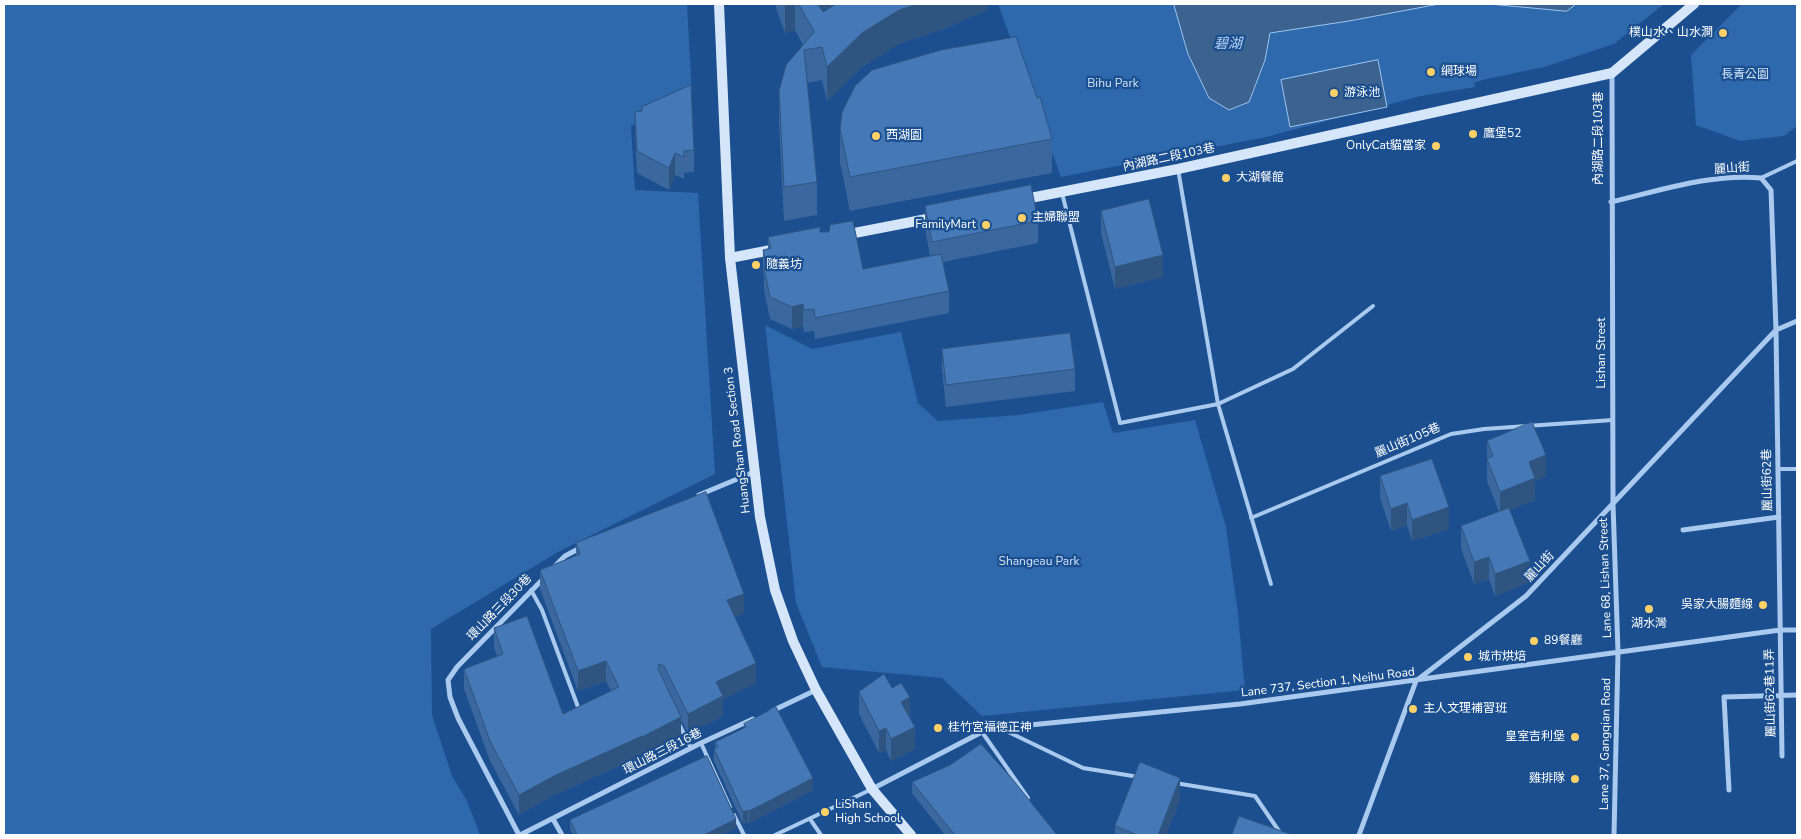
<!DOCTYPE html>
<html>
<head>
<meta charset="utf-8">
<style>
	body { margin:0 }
	#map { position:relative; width:1801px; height:839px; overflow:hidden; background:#1b4f8f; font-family:"Nunito Sans",sans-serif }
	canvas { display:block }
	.frame { position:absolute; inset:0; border:5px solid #fff; pointer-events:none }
</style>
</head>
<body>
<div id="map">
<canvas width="1801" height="839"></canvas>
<div class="frame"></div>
</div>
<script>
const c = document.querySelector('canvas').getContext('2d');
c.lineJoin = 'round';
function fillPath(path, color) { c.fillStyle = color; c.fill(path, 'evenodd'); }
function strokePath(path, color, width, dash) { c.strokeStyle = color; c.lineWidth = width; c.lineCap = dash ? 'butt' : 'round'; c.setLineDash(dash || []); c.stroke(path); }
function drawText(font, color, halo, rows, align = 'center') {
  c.font = font + ' "Nunito Sans","Noto Sans TC",sans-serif'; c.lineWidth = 4.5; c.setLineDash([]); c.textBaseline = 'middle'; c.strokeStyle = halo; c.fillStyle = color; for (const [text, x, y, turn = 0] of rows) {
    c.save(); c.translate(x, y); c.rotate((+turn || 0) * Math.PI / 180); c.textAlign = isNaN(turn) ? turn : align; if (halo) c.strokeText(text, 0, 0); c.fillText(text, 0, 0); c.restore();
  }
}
const green = new Path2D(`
	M4,4H687L692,96L631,126L635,190L698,193L715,474L558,552L431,629L432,715L452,776L467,801L480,835H4Z
	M998,4H1664L1614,44L1544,67L1482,80L1474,83L1475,87L1421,96L1266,137L1061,177Z
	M1742,4H1797V126L1784,136L1740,141L1696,125L1691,55Z
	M765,325L812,349L901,332L918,403L938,421L1018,415L1103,402L1113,433L1195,420L1226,527L1238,614L1245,690L982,716L942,678L822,667L796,603Z`);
const water = new Path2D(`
	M1174,4H1439L1349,21L1270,33L1265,60L1249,102L1229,110L1209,98L1188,54Z
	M1489,4H1576L1567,11Z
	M1378,60L1387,107L1290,127L1281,80Z`);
const lane = new Path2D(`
	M1761,178L1797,161
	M1062,193L1120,423L1218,404L1178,169
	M1778,469H1797
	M1251,518L1451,434L1484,429L1613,420
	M1271,584L1218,404L1293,369L1373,306
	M531,590L542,610L578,707
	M680,726L691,748
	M1000,728L1083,768L1139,777
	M982,732L1028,798
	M701,743L730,807
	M1175,783L1255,796L1281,834L1284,835
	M734,815L744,835
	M810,819L821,835
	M775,835L870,790`);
const street = new Path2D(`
	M1612,73L1613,504L1618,652L1614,835
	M1611,202C1659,191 1711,173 1761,178L1771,190L1776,330L1782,756
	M699,495L754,472
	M1683,530L1779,517
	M553,568L565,556L582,547
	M772,711L816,690
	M872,789L982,732L1000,728L1240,704L1780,630H1797
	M1729,790L1724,697L1797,695
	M553,819L562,835
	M519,835L458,718L450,697L448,680L457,667L544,578
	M520,835L701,743L753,719
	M1359,835L1416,681L1526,596L1776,330L1797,321`);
const secondary = new Path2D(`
	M719,4L730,258L760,517L775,590L793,641L816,690L872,789L911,835
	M1020,200L1178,169L1612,73L1694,4
	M844,235L937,217
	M730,258L776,249`);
const wall = new Path2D(`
	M776,4H987V10L946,28L899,44L862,67L827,101L822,80L807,83L817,182V215L784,221L779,124V91L803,45L795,30L785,33L776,8ZM833,6L823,12L822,10Z
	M1037,98L1052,139V173L850,211L840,163V129Z
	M635,112L694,150V172L684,173V179L675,175L669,190L637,173L635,134Z
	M925,206L1038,221V243L943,262L949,291V313L815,339L814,331L804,332L803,326L792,329L770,319L764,290V277L763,272V250L768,249V237L820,232L863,269L930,256L925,228Z
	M1101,211L1163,277L1115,289L1101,233Z
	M942,349L1075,369V391L946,407L942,371Z
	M1487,441L1546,476L1535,481V500L1510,510L1530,582L1495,596L1489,579L1474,584L1461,548V526L1499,512L1487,481Z
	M1380,476L1449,529L1412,541L1407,525L1391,531L1380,498Z
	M576,543L744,613L735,617L756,683L723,699V716L688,733L681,720V737L642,757V756L554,795L519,815L490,761L464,689V669L497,657L494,647V628L563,714L611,691L606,681L578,691L540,589V570L576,556Z
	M892,688L910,717L915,749L891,761L886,750L879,753L859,714V692Z
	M744,724L813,790L771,812L749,823L748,822L743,824L714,761V749L715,748V742L744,728Z
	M912,782L1057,835H945L912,793Z
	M1180,800L1166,835H1115V826Z
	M570,820L736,828L721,835H573L570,829Z`);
const shadedWall = new Path2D(`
	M785,4H795V30L785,33Z
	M806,4H838L806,16Z
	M918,4H987V10L946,28L899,44L862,67L827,101V67L862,33L899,10Z
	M675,153V175L669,190V168Z
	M1163,255V277L1115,289V267Z
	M803,304V326L792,329V307Z
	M1546,455V476L1535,481V500L1500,514V492L1529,462Z
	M1407,503V525L1391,531V509Z
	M1449,507V529L1412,541V520Z
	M1489,557V579L1474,584V562Z
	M1530,561V582L1495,596V574Z
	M744,594V613L727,620V600Z
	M606,661V681L578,691V671Z
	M756,663V683L723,699V716L688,733V714L716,682Z
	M910,697V719L901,702Z
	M681,717V737L642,757V737Z
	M915,727V749L891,761V739Z
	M886,728V750L879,753V731Z
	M642,736V756L554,795L519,815V795L554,776Z
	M813,778V790L749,823V811Z
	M1180,778V800L1166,835H1158Z
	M748,810V822L743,824V812Z
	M736,819V828L721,835H704Z`);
const building = new Path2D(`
	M799,4H818L823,12L836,4H918L899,10L862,33L827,67L822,47L804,50L817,182L784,187L779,91L786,65L814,32Z
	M1016,37L1037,98L1040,97L1052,139L850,177L840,129L842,112L855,86L872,70L941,50Z
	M691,85L694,150L684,151V157L675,153L669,168L637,151L635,112L642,111V107Z
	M1031,185L1038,221L932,242L925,206Z
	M1149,199L1163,255L1115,267L1101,211Z
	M853,221L863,269L941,254L949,291L815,318L814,309L804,310L803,304L792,307L770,297L764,268H767L763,250L771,248L768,237L820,227V232H829L830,225Z
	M1070,333L1075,369L946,385L942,349Z
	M1532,422L1546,455L1529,462L1535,478L1500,492L1487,459L1493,456L1487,441Z
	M1432,459L1449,507L1412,520L1407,503L1391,509L1380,476Z
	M706,492L744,594L727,600L756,663L716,682L723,696L688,714L664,666L659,664L658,669L681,717L642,737V736L554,776L519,795L490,741L464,669L503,654L494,628L527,616L563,714L619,687L606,661L578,671L540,570L580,554L576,543Z
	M1509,508L1530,561L1495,574L1489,557L1474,562L1461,526Z
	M884,674L892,688L901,683L910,697L901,702L915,727L891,739L886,728L879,731L859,692Z
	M776,707L813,778L771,800L749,811L748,810L743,812L714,749L718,747L715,742L746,727L744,724Z
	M981,744L1014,781L1057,835H955L912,782L950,765Z
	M707,756L736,819L704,835H577L570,820Z
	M1140,762L1180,778L1158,835H1138L1115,826Z
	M1239,816L1293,835H1232Z`);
const markers = [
	[1723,33,5,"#ffd166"],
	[1431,72,5,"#ffd166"],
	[1334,93,5,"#ffd166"],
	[1473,134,5,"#ffd166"],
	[876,136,5,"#ffd166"],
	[1436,146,5,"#ffd166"],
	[1226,178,5,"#ffd166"],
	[1022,218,5,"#ffd166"],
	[986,225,5,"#ffd166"],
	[756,265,5,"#ffd166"],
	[1763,605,5,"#ffd166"],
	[1649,609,5,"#ffd166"],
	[1534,641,5,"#ffd166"],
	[1468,657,5,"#ffd166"],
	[1413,709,5,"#ffd166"],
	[938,728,5,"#ffd166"],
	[1575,737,5,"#ffd166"],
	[1575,779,5,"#ffd166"],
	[825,812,5,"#ffd166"]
];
const poiNames = [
	["樸山水、山水澗",1713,33,"right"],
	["網球場",1441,72],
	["游泳池",1344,93],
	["鷹堡52",1483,134],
	["西湖園",886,136],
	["OnlyCat貓當家",1426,146,"right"],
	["大湖餐館",1236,178],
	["主婦聯盟",1032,218],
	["FamilyMart",976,225,"right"],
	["隨義坊",766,265],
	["吳家大腸麵線",1753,605,"right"],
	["湖水灣",1649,624,"center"],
	["89餐廳",1544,641],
	["城市烘焙",1478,657],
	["主人文理補習班",1423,709],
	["桂竹宮福德正神",948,728],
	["皇室吉利堡",1565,737,"right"],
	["雞排隊",1565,779,"right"],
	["LiShan",835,805],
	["High School",835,819]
];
const parkNames = [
	["長青公園",1745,75],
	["Bihu Park",1113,84],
	["Shangeau Park",1039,562]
];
const streetNames = [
	["內湖路二段103巷",1599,138,-90],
	["內湖路二段103巷",1169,158,-12],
	["麗山街",1732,169,-4],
	["Lishan Street",1602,353,-90],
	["HuangShan Road Section 3",738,440,-97],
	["麗山街105巷",1408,441,-23],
	["麗山街62巷",1768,480,-91],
	["麗山街",1540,567,-47],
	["Lane 68, Lishan Street",1606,578,-92],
	["環山路三段30巷",500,608,-46],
	["Lane 737, Section 1, Neihu Road",1328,683,-7],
	["麗山街62巷11弄",1771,693,-91],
	["Lane 37, Gangqian Road",1606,744,-89],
	["環山路三段16巷",663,752,-27]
];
const waterNames = [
	["碧湖",1228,45]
];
fillPath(green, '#2e69ad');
fillPath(water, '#3c6290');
strokePath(water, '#9cc4f0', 1);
strokePath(lane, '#a9c9ee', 4);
strokePath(street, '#a9c9ee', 5);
strokePath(secondary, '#d6e6fa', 10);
fillPath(wall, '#3a679d');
fillPath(shadedWall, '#305480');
fillPath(building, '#4478b7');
strokePath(building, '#305480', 1);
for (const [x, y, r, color] of markers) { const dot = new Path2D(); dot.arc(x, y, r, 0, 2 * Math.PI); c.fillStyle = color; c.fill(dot); strokePath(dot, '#1b4f8f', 2); }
drawText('12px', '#fff', '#1b4f8f', poiNames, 'left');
drawText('12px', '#cfe3fa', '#1b4f8f', parkNames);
drawText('12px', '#fff', '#1b4f8f', streetNames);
drawText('italic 14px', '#b5d3f5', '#1b4f8f', waterNames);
</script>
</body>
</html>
